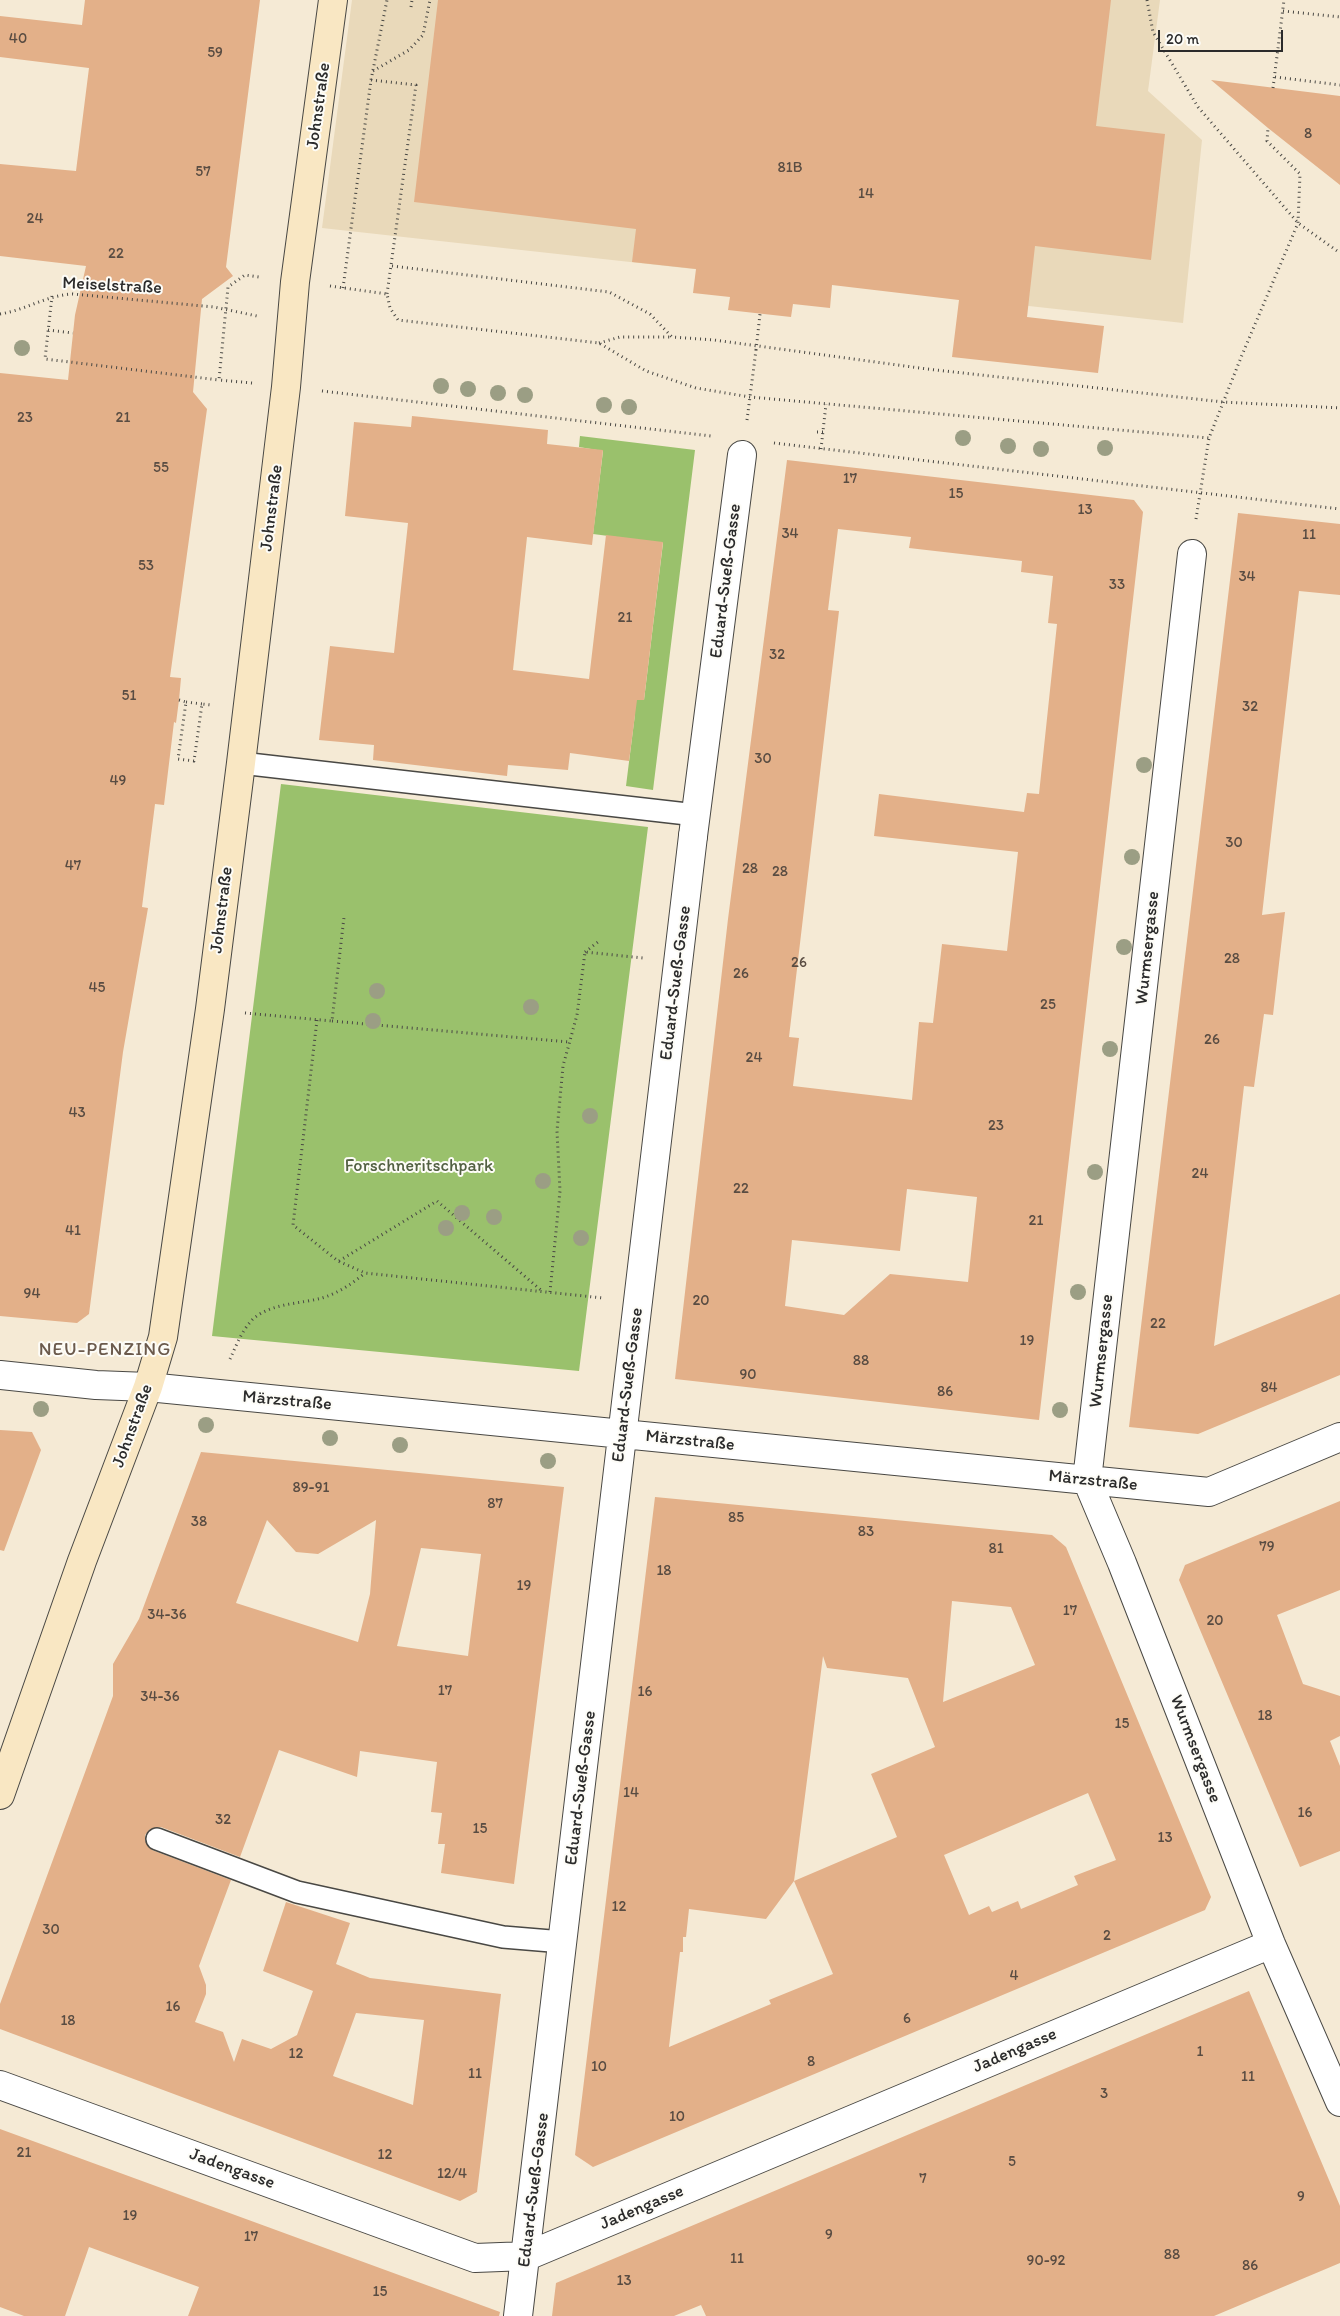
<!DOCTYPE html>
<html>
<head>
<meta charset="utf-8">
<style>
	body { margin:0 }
	#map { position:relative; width:1340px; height:2316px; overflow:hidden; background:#f5ead5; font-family:Itim,sans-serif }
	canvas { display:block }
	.scale { position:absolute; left:1158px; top:30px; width:125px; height:22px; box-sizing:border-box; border:2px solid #2b2b2b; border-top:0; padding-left:6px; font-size:15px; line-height:18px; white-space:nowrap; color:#2b2b2b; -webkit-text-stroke:4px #fdfcf7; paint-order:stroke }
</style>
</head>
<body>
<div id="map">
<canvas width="1340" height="2316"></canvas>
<div class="scale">20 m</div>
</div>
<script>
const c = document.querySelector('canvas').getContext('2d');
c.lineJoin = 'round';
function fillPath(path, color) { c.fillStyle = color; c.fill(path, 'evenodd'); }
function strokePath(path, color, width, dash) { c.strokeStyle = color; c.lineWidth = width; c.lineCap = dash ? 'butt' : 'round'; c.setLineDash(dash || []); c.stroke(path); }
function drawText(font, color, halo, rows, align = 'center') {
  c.font = font + ' Itim,sans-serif'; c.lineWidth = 4; c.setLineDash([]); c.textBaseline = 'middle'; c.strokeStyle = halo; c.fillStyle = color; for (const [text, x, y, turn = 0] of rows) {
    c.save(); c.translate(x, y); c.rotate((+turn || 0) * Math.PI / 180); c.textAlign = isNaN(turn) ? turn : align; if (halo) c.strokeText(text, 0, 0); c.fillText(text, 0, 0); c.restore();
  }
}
const built = new Path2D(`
	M352,0H1160L1148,91L1202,140L1183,323L322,228Z`);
const green = new Path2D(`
	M580,436L695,450L653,790L626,786L635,714L590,694L644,700L663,543L593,534L603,451L579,447Z
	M281,784L648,827L579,1371L212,1336Z`);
const building = new Path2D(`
	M85,0H260L226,267L233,276L202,299L193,392L207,409L170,677L181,678L179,700L176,723L174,722L164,805L155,804L142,907L148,908L123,1052L89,1314L77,1323L0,1316V373L68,380L75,315L86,266L0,256V164L76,171L89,68L0,57V16L82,25Z
	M438,0H1111L1096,126L1165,134L1151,260L1035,246L1027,317L1104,326L1098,373L952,357L959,300L832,285L830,308L793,304L791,317L728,310L730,297L693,293L696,269L632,262L636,229L414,202Z
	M1211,80L1340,96V185L1268,128Z
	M412,416L548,430L547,444L603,450L592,545L527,537L513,670L589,679L606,535L663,542L644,700H637L629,761L570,753L568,770L508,765L507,776L373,760L374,745L319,740L330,646L394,653L408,523L345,516L354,422L411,427Z
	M787,460L1134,500L1143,512L1039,1420L675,1379L728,919ZM838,529L911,537L909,548L1022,561L1021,572L1053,576L1048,623L1057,624L1039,794L1027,793L1024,812L879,794L874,836L1018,852L1007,951L942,944L933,1023L919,1022L912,1100L793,1086L799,1038L789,1037L839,611L828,610ZM907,1189L977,1197L968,1282L890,1274L844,1315L785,1306L792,1240L900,1251Z
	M1238,513L1340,524V595L1299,591L1262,915L1285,912L1273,1015L1264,1014L1254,1087L1244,1086L1214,1346L1340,1294V1375L1198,1434L1129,1427Z
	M0,1430L32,1432L41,1450L4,1551L0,1550Z
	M201,1452L564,1487L514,1884L441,1873L445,1844H438L442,1813L431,1812L437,1762L360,1751L357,1777L279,1750L240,1857L161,1827L150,1829L145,1835V1841L152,1850L231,1880L199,1966L206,1985V1994L195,2022L223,2032L234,2062L242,2039L271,2049L297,2035L313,1991L263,1971L286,1902L350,1923L336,1964L370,1978L501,1994L477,2192L460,2201L0,2029V2004L113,1696V1664L139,1619ZM267,1520L296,1552L318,1554L376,1520L370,1594L358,1642L236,1603ZM421,1548L481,1554L468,1656L397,1646ZM356,2013L424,2020L413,2105L333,2076Z
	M655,1497L1052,1535L1066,1547L1211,1897L1205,1910L593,2167L575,2155ZM952,1601L1011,1607L1035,1665L943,1702ZM823,1656L827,1668L908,1678L935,1747L871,1774L897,1837L794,1881ZM1088,1793L1116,1860L1074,1876L1078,1885L1021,1909L1018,1901L992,1912L989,1906L969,1915L944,1855ZM794,1881L833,1974L769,2000L771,2004L669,2047L680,1952H683V1937H686L689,1909L766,1919Z
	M1340,1501V1590L1277,1615L1303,1684L1340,1696V1736L1330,1741L1340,1766V1851L1300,1867L1179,1580L1185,1565Z
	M1249,1991L1340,2206V2263L1214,2316H706L701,2305L674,2316H552L556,2283Z
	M0,2129L500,2312L499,2316H188L199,2287L89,2247L65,2316H24L0,2307Z`);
const path = new Path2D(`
	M1147,0L1153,32L1198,107L1298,223L1340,253
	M411,7L412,0
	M1283,11L1340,17
	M373,71L409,50L423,35L430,0
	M1275,77L1340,85
	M371,80L416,85L387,294
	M1273,88L1284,0
	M392,266L609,292L650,314L672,337L714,340L927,369L1223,402L1340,408
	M330,286L387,294L390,308L398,320L599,343L646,371L696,388L750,397L1209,438
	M343,288L371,80L387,0
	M52,296L45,359L219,380
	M0,314C26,310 47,295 73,294L214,307L257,316
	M48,330L73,333
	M599,343L620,337H671
	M252,383L219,380L228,287L245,275L259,277
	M322,391L711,436
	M747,420L756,350
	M817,432H823
	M774,443L1340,509
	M821,449L826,404
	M1196,519L1209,438L1242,355L1298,223L1300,174L1267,141L1268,128
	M179,700L186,702L178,759L194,761L202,704L212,705
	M186,702L202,704
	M585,952L598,942
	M245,1013L332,1021L344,917
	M317,1020L293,1225L338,1261L365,1273L603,1298
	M332,1021L569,1042
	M339,1261L437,1201L542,1291
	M550,1292L560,1191L557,1131L563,1066L577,1015L585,952L643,958
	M230,1359C236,1346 242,1330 253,1319C271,1303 300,1304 322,1298C338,1293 352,1284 365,1273`);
const service = new Path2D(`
	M241,763L696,815
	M157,1839L297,1892L503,1937L563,1942`);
const pedestrian = new Path2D(`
	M693,836L742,455`);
const minor = new Path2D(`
	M1192,554L1087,1480L1122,1563L1271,1944L1340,2102
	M0,1375L96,1385L148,1387L1209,1492L1340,1437
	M0,2085L475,2258L527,2256L1271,1944
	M518,2316L693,836`);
const secondary = new Path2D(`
	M0,1795L82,1561L148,1387L163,1337L210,1009L241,763L286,387L295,282L333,0`);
const pathBridge = new Path2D(`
	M756,350L760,314`);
const trees = [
	[22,348],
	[441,386],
	[468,389],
	[498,393],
	[525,395],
	[604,405],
	[629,407],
	[963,438],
	[1008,446],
	[1105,448],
	[1041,449],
	[1144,765],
	[1132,857],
	[1124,947],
	[377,991],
	[531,1007],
	[373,1021],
	[1110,1049],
	[590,1116],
	[1095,1172],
	[543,1181],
	[462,1213],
	[494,1217],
	[446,1228],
	[581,1238],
	[1078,1292],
	[41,1409],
	[1060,1410],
	[206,1425],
	[330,1438],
	[400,1445],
	[548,1461]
];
const numberNames = [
	["40",18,39],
	["59",215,53],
	["8",1308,134],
	["81B",790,168],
	["57",203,172],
	["14",866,194],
	["24",35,219],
	["22",116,254],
	["23",25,418],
	["21",123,418],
	["55",161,468],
	["17",850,479],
	["15",956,494],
	["13",1085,510],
	["34",790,534],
	["11",1309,535],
	["53",146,566],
	["34",1247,577],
	["33",1117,585],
	["21",625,618],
	["32",777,655],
	["51",129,696],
	["32",1250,707],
	["30",763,759],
	["49",118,781],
	["30",1234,843],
	["47",73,866],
	["28",750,869],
	["28",780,872],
	["28",1232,959],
	["26",799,963],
	["26",741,974],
	["45",97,988],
	["25",1048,1005],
	["26",1212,1040],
	["24",754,1058],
	["43",77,1113],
	["23",996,1126],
	["24",1200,1174],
	["22",741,1189],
	["21",1036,1221],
	["41",73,1231],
	["94",32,1294],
	["20",701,1301],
	["22",1158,1324],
	["19",1027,1341],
	["88",861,1361],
	["90",748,1375],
	["84",1269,1388],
	["86",945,1392],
	["89-91",311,1488],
	["87",495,1504],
	["85",736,1518],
	["38",199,1522],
	["83",866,1532],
	["79",1267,1547],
	["81",996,1549],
	["18",664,1571],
	["19",524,1586],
	["17",1070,1611],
	["34-36",167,1615],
	["20",1215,1621],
	["17",445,1691],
	["16",645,1692],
	["34-36",160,1697],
	["18",1265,1716],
	["15",1122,1724],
	["14",631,1793],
	["16",1305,1813],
	["32",223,1820],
	["15",480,1829],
	["13",1165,1838],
	["12",619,1907],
	["30",51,1930],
	["2",1107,1936],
	["4",1014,1976],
	["16",173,2007],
	["6",907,2019],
	["18",68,2021],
	["1",1200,2052],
	["12",296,2054],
	["8",811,2062],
	["10",599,2067],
	["11",475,2074],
	["11",1248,2077],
	["3",1104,2094],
	["10",677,2117],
	["21",24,2153],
	["12",385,2155],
	["5",1012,2162],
	["12/4",452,2174],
	["7",923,2179],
	["9",1301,2197],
	["19",130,2216],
	["9",829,2235],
	["17",251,2237],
	["88",1172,2255],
	["11",737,2259],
	["90-92",1046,2261],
	["86",1250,2266],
	["13",624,2281],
	["15",380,2292]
];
const streetNames = [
	["Johnstraße",319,106,-82],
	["Meiselstraße",112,286,3],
	["Johnstraße",272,508,-83],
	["Eduard-Sueß-Gasse",726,581,-83],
	["Johnstraße",222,910,-83],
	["Wurmsergasse",1148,948,-84],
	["Eduard-Sueß-Gasse",676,983,-83],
	["Wurmsergasse",1102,1351,-84],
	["Eduard-Sueß-Gasse",628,1385,-83],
	["Märzstraße",287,1401,5],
	["Johnstraße",133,1426,-70],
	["Märzstraße",690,1441,6],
	["Märzstraße",1093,1481,6],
	["Wurmsergasse",1195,1749,69],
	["Eduard-Sueß-Gasse",581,1788,-83],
	["Jadengasse",1015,2051,-23],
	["Jadengasse",232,2169,20],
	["Eduard-Sueß-Gasse",534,2190,-83],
	["Jadengasse",642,2208,-23]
];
const parkNames = [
	["Forschneritschpark",419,1166]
];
const neighbourhoodNames = [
	["NEU-PENZING",105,1350]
];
fillPath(built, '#e9d9ba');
fillPath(green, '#9ac16c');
fillPath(building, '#e3b089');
strokePath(service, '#494844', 24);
strokePath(pedestrian, '#494844', 30);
strokePath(minor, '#494844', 30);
strokePath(secondary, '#494844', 30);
strokePath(path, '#494844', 3, [1, 4]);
strokePath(service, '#fff', 21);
strokePath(pedestrian, '#fff', 28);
strokePath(minor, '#fff', 28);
strokePath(secondary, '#f9e7c3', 28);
strokePath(pathBridge, '#494844', 3, [1, 4]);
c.fillStyle = '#9b9e84';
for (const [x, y] of trees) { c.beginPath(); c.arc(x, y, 8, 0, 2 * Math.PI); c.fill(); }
drawText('15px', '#594c42', null, numberNames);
drawText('18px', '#2b2b2b', '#fdfcf7', streetNames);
drawText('18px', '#526042', '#fdfcf7', parkNames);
c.letterSpacing = '1px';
drawText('19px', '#6b5a4c', '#fdfcf7', neighbourhoodNames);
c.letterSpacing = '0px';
</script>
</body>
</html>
